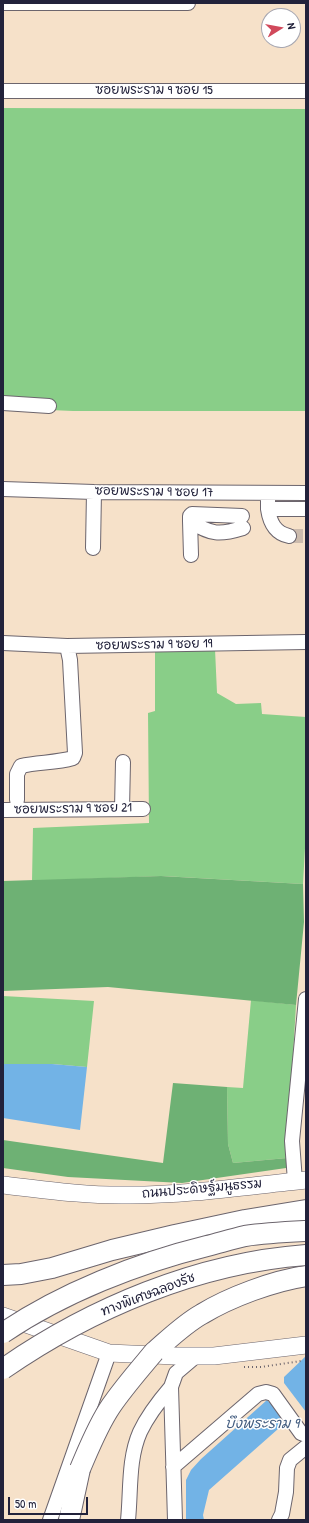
<!DOCTYPE html>
<html>
<head>
<meta charset="utf-8">
<style>
	body { margin:0 }
	#map { position:relative; width:309px; height:1523px; overflow:hidden; background:#f6e1c9; font-family:"Patrick Hand",sans-serif }
	canvas { display:block }
	.frame { position:absolute; inset:0; border:4px solid #22223b; pointer-events:none }
	.north { position:absolute; left:261px; top:8px; width:40px; height:40px; box-sizing:border-box; background:#fff; border:1px solid #a7a7b1; border-radius:50%; rotate:79deg; font-size:11px; font-weight:700; line-height:16px; text-align:center; color:#22223b }
	.north::after { content:''; display:block; margin:auto; width:14px; height:18px; background:#d1495b; clip-path:polygon(50% 0,100% 100%,50% 72%,0 100%) }
	.scale { position:absolute; left:8px; top:1497px; width:80px; height:18px; box-sizing:border-box; border:2px solid #22223b; border-top:0; padding-left:5px; font-size:12px; line-height:14px; white-space:nowrap; color:#22223b; -webkit-text-stroke:3px #fff; paint-order:stroke }
</style>
</head>
<body>
<div id="map">
<canvas width="309" height="1523"></canvas>
<div class="frame"></div>
<div class="north">N</div>
<div class="scale">50 m</div>
</div>
<script>
const c = document.querySelector('canvas').getContext('2d');
c.lineJoin = 'round';
function fillPath(path, color) { c.fillStyle = color; c.fill(path, 'evenodd'); }
function strokePath(path, color, width, dash) { c.strokeStyle = color; c.lineWidth = width; c.lineCap = dash ? 'butt' : 'round'; c.setLineDash(dash || []); c.stroke(path); }
function drawText(font, color, halo, rows, align = 'center') {
  c.font = font + ' "Patrick Hand","Playpen Sans Thai",sans-serif'; c.lineWidth = 3; c.setLineDash([]); c.textBaseline = 'middle'; c.strokeStyle = halo; c.fillStyle = color; for (const [text, x, y, turn = 0] of rows) {
    c.save(); c.translate(x, y); c.rotate((+turn || 0) * Math.PI / 180); c.textAlign = isNaN(turn) ? turn : align; if (halo) c.strokeText(text, 0, 0); c.fillText(text, 0, 0); c.restore();
  }
}
const green = new Path2D(`
	M3,108L306,109V411H73L3,408Z
	M215,649L217,693L236,704L261,703L262,714L306,717V830L303,884L162,876L32,881L33,828L149,823L148,713L155,711V650Z
	M3,996L94,1001L87,1067L52,1064H3Z
	M251,1000L296,1005L287,1158L233,1163L228,1144L227,1087L243,1088Z`);
const forest = new Path2D(`
	M161,876L303,884L304,922L296,1005L108,987L3,991V881Z
	M173,1083L227,1087L228,1144L233,1163L287,1158L286,1168L182,1183L68,1177L3,1168V1140L163,1163Z`);
const water = new Path2D(`
	M3,1064H52L87,1067L80,1130L3,1118Z
	M306,1356V1412L284,1383V1377Z
	M267,1400L281,1415L278,1429L209,1490L203,1515L204,1520H186V1480L191,1470L201,1459Z`);
const minorTunnel = new Path2D(`
	M289,536H306`);
const path = new Path2D(`
	M244,1367H261L301,1361`);
const minor = new Path2D(`
	M3,3H188
	M3,91H306
	M3,403L49,406
	M3,489L94,492L306,493
	M268,493V509H306
	M268,509C270,523 275,533 289,536
	M242,516L192,514L190,516V521C211,535 220,535 243,528
	M190,521L191,555
	M93,548L94,492
	M3,643L67,646L306,642
	M17,800V774L21,766C38,762 56,763 73,758L75,753L70,660L67,646
	M122,809L123,762
	M3,810L143,809
	M295,1181L292,1141L306,999
	M173,1467L258,1394L266,1392L273,1394L301,1433L306,1435
	M50,1520L109,1353
	M128,1520C131,1492 128,1459 140,1432C148,1415 159,1401 171,1387
	M175,1520L171,1387L176,1373L196,1356
	M279,1520L282,1514L286,1492L287,1468L290,1460L306,1447`);
const major = new Path2D(`
	M3,1185C45,1190 88,1196 130,1195C189,1195 247,1186 306,1180
	M3,1316L109,1353L175,1356H214L306,1345`);
const highway = new Path2D(`
	M3,1275L21,1274L52,1268L112,1250L175,1235L245,1220L306,1210
	M154,1352C169,1339 184,1324 202,1314C230,1297 273,1281 306,1276
	M69,1520L80,1469`);
const highwayBridge = new Path2D(`
	M3,1333C62,1293 138,1263 207,1246C219,1243 232,1239 245,1236C265,1233 286,1232 306,1231
	M3,1369C91,1308 198,1263 306,1255
	M80,1469C89,1448 98,1425 111,1406C124,1387 139,1370 154,1352`);
const streetNames = [
	["ซอยพระราม 9 ซอย 15",154,91],
	["ซอยพระราม 9 ซอย 17",154,492,1],
	["ซอยพระราม 9 ซอย 19",154,645,-1],
	["ซอยพระราม 9 ซอย 21",73,809,-1],
	["ถนนประดิษฐ์มนูธรรม",202,1189,-5],
	["ทางพิเศษฉลองรัช",148,1295,-21]
];
const waterNames = [
	["บึงพระราม 9",262,1424]
];
fillPath(green, '#89ce88');
fillPath(forest, '#6eb174');
fillPath(water, '#72b3e6');
strokePath(minorTunnel, '#ccbbad', 14, [14, 7]);
strokePath(minor, '#6c656d', 16);
strokePath(major, '#6c656d', 18);
strokePath(highway, '#6c656d', 22);
strokePath(path, '#6c656d', 2, [1, 3]);
strokePath(minor, '#fff', 14);
strokePath(major, '#fff', 17);
strokePath(highway, '#fff', 20);
strokePath(highwayBridge, '#6c656d', 22, []);
strokePath(highwayBridge, '#fff', 20);
drawText('13px', '#22223b', '#fff', streetNames);
drawText('italic 14px', '#425c7f', '#fff', waterNames);
</script>
</body>
</html>
